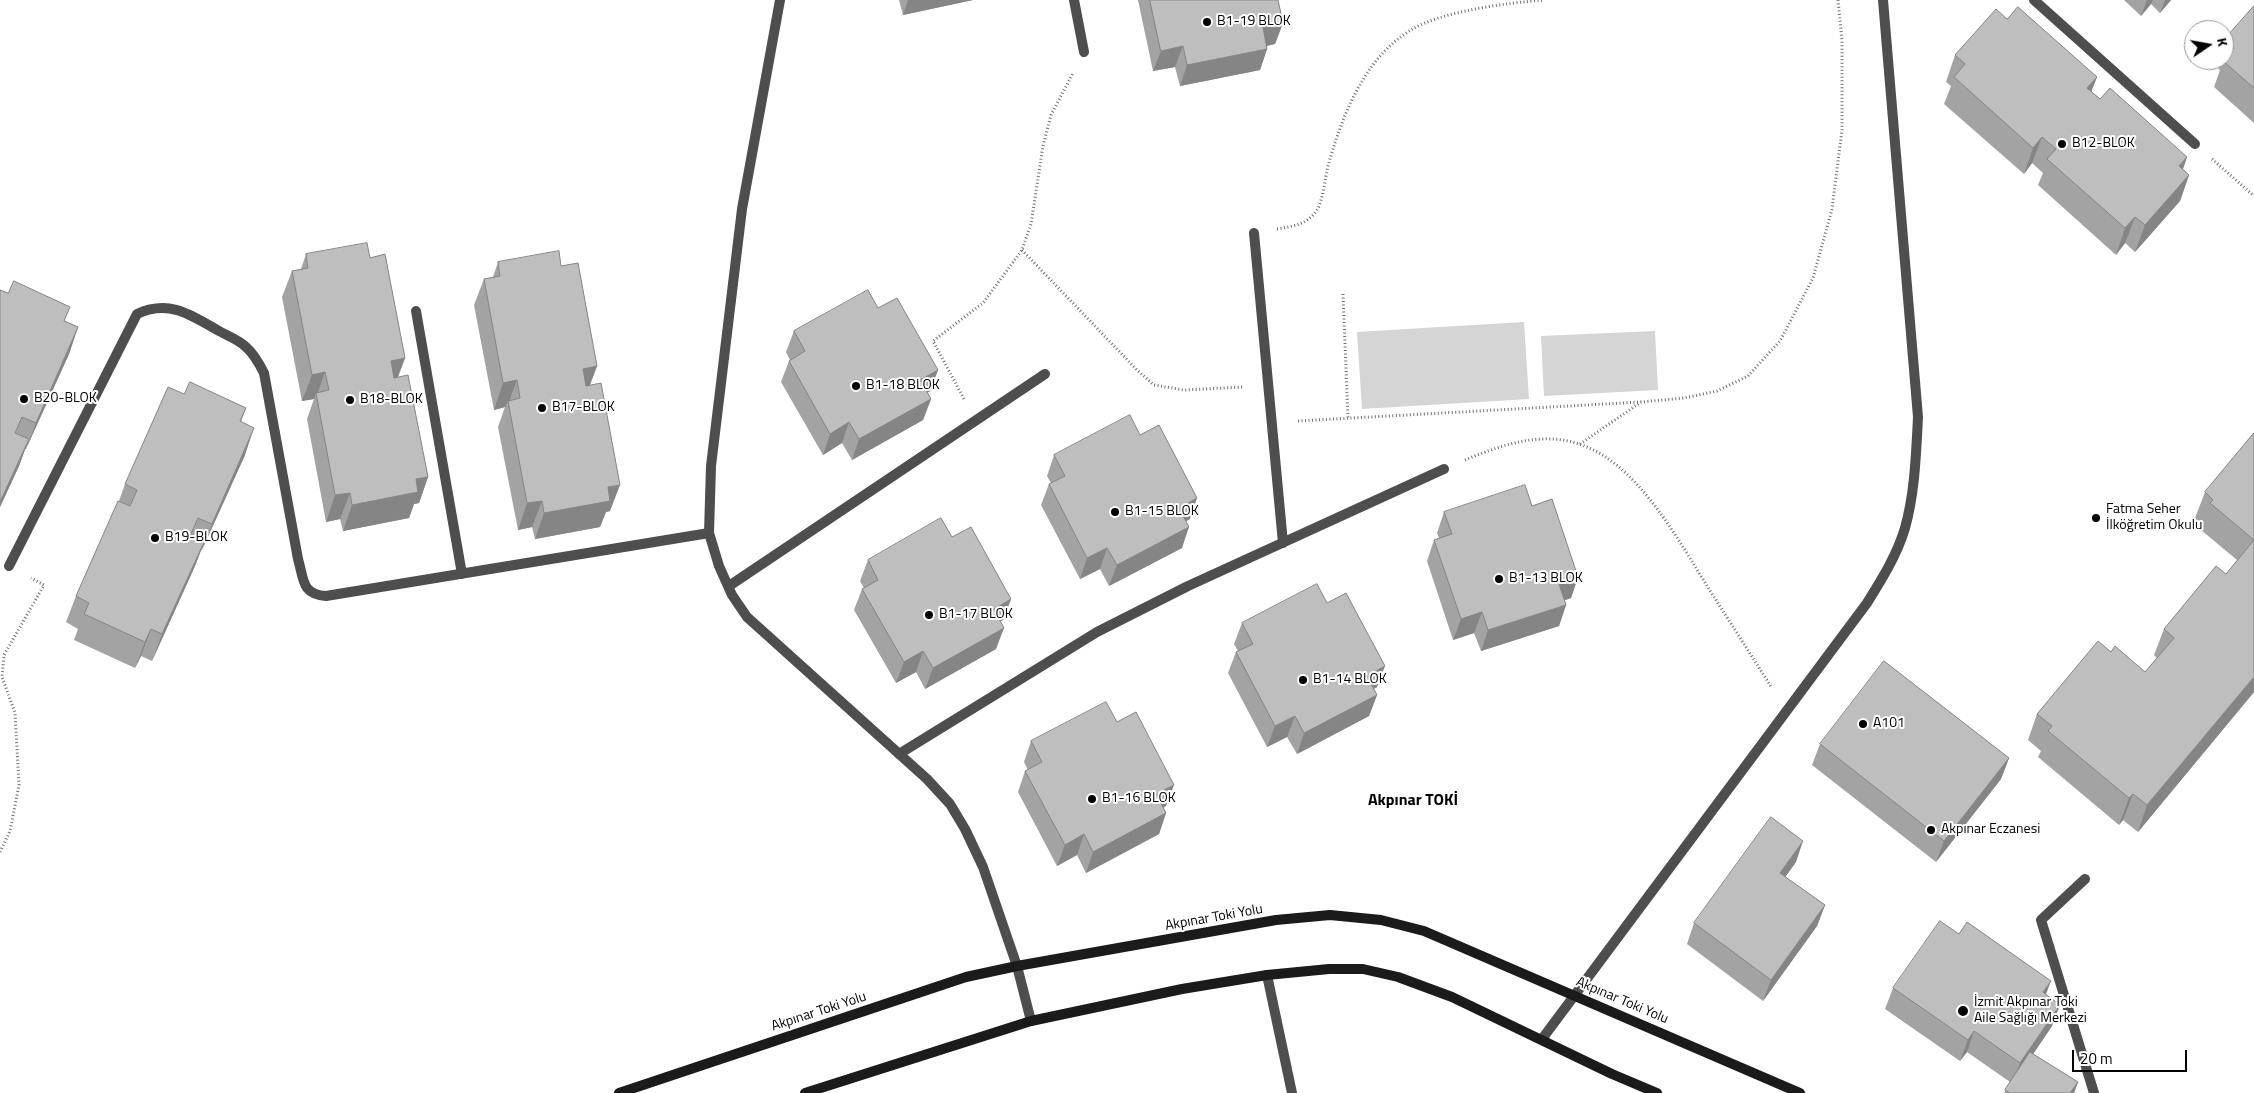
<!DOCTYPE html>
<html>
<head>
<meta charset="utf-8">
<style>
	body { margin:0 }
	#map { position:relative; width:2254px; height:1093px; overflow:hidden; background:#fff; font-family:"Titillium Web",sans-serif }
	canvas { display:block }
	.north { position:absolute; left:2184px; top:20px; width:50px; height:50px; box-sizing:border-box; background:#fff; border:1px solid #999; border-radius:50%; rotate:78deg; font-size:14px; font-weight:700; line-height:20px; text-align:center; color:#000 }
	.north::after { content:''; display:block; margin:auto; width:18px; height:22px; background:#000; clip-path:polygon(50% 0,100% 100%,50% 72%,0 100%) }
	.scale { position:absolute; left:2072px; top:1050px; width:115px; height:22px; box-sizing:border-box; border:2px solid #000; border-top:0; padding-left:6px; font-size:15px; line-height:18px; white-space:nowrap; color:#000; -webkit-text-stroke:4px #fff; paint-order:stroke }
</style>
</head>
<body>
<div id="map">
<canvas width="2254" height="1093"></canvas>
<div class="north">K</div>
<div class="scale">20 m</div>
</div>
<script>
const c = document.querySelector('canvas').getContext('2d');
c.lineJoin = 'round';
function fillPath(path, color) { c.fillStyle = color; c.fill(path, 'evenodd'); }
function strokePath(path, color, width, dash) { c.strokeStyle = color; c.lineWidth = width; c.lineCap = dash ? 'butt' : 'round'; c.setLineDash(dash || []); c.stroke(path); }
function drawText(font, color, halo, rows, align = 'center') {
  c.font = font + ' "Titillium Web",sans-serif'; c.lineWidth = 4; c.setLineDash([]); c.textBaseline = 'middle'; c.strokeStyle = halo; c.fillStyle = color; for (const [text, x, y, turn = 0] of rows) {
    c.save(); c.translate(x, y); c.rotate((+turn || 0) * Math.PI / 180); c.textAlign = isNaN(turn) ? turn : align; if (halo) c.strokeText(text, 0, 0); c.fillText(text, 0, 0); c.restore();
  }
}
const green = new Path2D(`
	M1524,322L1529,399L1362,409L1357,332Z
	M1655,331L1658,390L1544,396L1541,336Z`);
const path = new Path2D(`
	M2212,159L2254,196
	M1277,229C1293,226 1307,225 1317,210C1323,201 1325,178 1328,166C1342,116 1364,58 1411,30C1442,11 1507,3 1544,0
	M1022,250L1137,370L1154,385L1184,390L1244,387
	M1343,294L1348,418
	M964,399L933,341L983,303L1022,250L1031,224L1043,146L1051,115L1073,73
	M1298,421L1641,402
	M1580,444L1641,402L1684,398L1717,391L1748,376L1780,341L1813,278L1832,209L1842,130V41L1838,0
	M1465,460C1501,445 1541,431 1579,444C1638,463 1678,540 1709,589C1730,622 1751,655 1772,688
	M0,852L10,831L19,785L15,713L2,677L4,655L44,585L31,578`);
const service = new Path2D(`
	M1074,0L1084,52
	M2034,0L2195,144
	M1254,233L1283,543
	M729,586L1045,374
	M899,754L1097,632L1188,586L1444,469`);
const minor = new Path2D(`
	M780,0L742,209L711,466L709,533L719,566L732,595L747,617L927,779L950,804L965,829L983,867L1017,966L1031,1021
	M416,311L462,574
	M9,566L137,314C170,299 191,315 219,331C228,336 239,340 246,347C254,354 259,363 264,373L298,559C304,579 301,594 326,596L709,533
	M2085,879L2041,920L2094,1093
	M1267,975L1292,1093
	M1542,1039L1867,603C1882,579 1897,555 1905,528C1915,492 1916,454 1918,417L1883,0`);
const secondary = new Path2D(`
	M619,1093L966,977L1017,966L1276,920L1330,915L1381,920L1424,931L1800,1093
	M805,1093L1031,1021L1182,989L1267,975L1329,969H1363L1398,977L1452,997L1612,1074L1657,1093`);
const wall = new Path2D(`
	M899,0H973L903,15Z
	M1138,0H1278L1283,23L1275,44L1267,46V49L1260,70L1180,86L1175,67L1153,71Z
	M2124,0H2171L2160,13L2151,4L2141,16Z
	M2254,6V123L2214,87L2220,70L2215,65L2217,60H2224L2225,39Z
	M2007,19L2097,77L2091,91L2100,99L2187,157L2183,169L2189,175L2180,201L2135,252L2125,243L2116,255L2038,185L2043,173L2032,163L2024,174L1944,104L1951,86L1946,82L1955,55Z
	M306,254L370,258L405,358L398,377L428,477L419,503L414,504L409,518L343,531L340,519L326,522L307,419L314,399L302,401L282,297L292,271L301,269Z
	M498,262L561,266L597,366L590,385L610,511L606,512L600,527L535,539L532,527L518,530L498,427L505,407L494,410L474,305L484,279L493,277Z
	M0,290L78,327L69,354L26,449H25L19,466L0,507Z
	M878,308L938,370L930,391L927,393L931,399L923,420L852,460L842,443L823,455L781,382L789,361L790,360L786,352L794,331Z
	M246,408L241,422L245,455L202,550H201L195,566L152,661L141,656L135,668L74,640L78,629L66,622L76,596L119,501L125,484Z
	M2254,433V692L2138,832L2123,820L2119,825L2038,757L2041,751L2028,740L2037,714L2111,652L2145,672L2157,658L2154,655L2164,629L2226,574L2237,560L2201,530L2202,525L2195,518L2205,492Z
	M1140,435L1190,519L1186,521L1182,548L1109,586L1100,569L1080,579L1041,505L1049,484L1051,483L1047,476L1054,455Z
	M1532,506L1578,577L1571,598L1565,600L1566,605L1559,626L1481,651L1474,633L1453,640L1427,561L1434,540L1439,538L1437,533L1444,512Z
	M952,537L1011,599L1003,620L1000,621L996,649L925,689L916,672L896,683L854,610L862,589L864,588L860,581L868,560Z
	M1327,603L1377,687L1374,689L1377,695L1369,716L1297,754L1287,737L1267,747L1228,673L1236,652L1238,651L1234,644L1242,623Z
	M1117,722L1166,806L1163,808L1166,813L1159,834L1086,873L1077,855L1057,866L1018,792L1025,771L1028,770L1024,762L1031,741Z
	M1820,744L2009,758L2001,779L1936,862L1812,765Z
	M1796,862L1785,877L1825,905L1817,926L1763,1001L1687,944L1694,923Z
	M1893,988L2046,995L2052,1026L2033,1054L2078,1082L2074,1093H2004L2010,1082L1967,1052L1960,1061L1885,1009Z`);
const shadedWall = new Path2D(`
	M908,0H973L903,15Z
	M2147,0H2153L2151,4L2141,16Z
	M2165,0H2171L2160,13Z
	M1283,23L1275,44L1255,48L1263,27Z
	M1183,46L1175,67L1153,71L1161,51Z
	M1267,49L1260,70L1180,86L1187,65Z
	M2097,77L2087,103V88Z
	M2042,137L2032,163L2024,174L2033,148Z
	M2187,157L2178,183L2179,166Z
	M2189,175L2180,201L2135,252L2145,225Z
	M2135,217L2125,243L2116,255L2125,228Z
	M78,327L69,354L26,449L36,423Z
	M405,358L395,384L391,361Z
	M597,366L587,392L583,369Z
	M938,370L930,391L913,401L920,380Z
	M325,372L317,395L316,393L314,399L302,401L312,375Z
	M517,380L508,404V401L505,407L494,410L503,383Z
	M931,399L923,420L852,460L859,439Z
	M849,422L842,443L823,455L830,434Z
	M254,428L245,455L202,550L212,524Z
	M29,439L19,466L0,507V502Z
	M428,477L419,503L414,504L409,518L343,531L352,505L416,479Z
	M620,485L610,511L606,512L600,527L535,539L544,513L608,487Z
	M350,493L340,519L326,522L335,495Z
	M1197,498L1190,519L1172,529L1179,508Z
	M542,501L532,527L518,530L527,503Z
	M1189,527L1182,548L1109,586L1117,565Z
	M205,540L195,566L152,661L162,634Z
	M1107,548L1100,569L1080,579L1087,558Z
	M1578,577L1571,598L1552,605L1559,584Z
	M1011,599L1003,620L986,630L994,609Z
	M1566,605L1559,626L1481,651L1488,630Z
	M1482,612L1474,633L1453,640L1461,619Z
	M1004,628L996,649L925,689L933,668Z
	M151,629L141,656L135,668L145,642Z
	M923,651L916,672L896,683L904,662Z
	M1385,666L1377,687L1359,696L1367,676Z
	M2254,677V692L2138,832L2147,805Z
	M1377,695L1369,716L1297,754L1304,733Z
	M1295,716L1287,737L1267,747L1275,726Z
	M2009,758L2001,779L1936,862L1944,841Z
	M1174,785L1166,806L1149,815L1156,794Z
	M2133,794L2123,820L2119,825L2129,798Z
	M1166,813L1159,834L1086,873L1093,852Z
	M1084,834L1077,855L1057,866L1065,845Z
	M1803,841L1796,862L1773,894L1780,873Z
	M1825,905L1817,926L1763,1001L1771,980Z
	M2051,981L2043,1002V992Z
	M2060,1005L2052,1026L2013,1084L2020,1063Z
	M1974,1031L1967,1052L1960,1061L1968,1040Z
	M2078,1082L2074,1093H2070Z`);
const building = new Path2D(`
	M1150,0H1278L1283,23L1263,27L1267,49L1187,65L1183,46L1161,51Z
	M2254,6V88L2223,61L2234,48L2225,39Z
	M2018,7L2097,77L2087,88L2100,99L2110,88L2187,157L2179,166L2189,175L2145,225L2135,217L2125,228L2047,159L2056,149L2042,137L2033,148L1954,77L1965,64L1955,55L1996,9L2007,19Z
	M367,243L370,258L385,254L405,358L391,361L394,378L408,375L428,477L416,479L418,492L352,505L350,493L335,495L316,393L329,390L325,372L312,375L292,271L308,268L306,254Z
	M559,251L561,266L578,263L597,366L583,369L586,386L601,383L620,485L608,487L610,501L544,513L542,501L527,503L508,401L520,398L517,380L503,383L484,279L500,276L498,262Z
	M14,281L70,307L64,321L78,327L36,423L22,417L15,433L29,439L0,502V290L8,293Z
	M868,290L878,308L897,298L938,370L920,380L931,399L859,439L849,422L830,434L789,361L805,351L794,331Z
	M190,382L246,408L240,421L254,428L212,524L198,518L191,534L205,540L162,634L151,629L145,642L84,614L89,603L76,596L118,501L130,506L137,490L125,484L168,387L184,394Z
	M1130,415L1140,435L1159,425L1197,498L1179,508L1189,527L1117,565L1107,548L1087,558L1049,484L1065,476L1054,455Z
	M2254,433V677L2147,805L2133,794L2129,798L2048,731L2052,726L2037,714L2098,641L2111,652L2115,646L2145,672L2174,638L2164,629L2216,566L2226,574L2254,540L2210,503L2213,500L2205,492Z
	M1525,485L1532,506L1552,499L1578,577L1559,584L1566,605L1488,630L1482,612L1461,619L1434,540L1452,534L1444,512Z
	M941,518L952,537L971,527L1011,599L994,609L1004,628L933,668L923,651L904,662L862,589L878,580L868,560Z
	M1317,584L1327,603L1346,593L1385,666L1367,676L1377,695L1304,733L1295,716L1275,726L1236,652L1253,644L1242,623Z
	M1884,661L2009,758L1944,841L1820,744Z
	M1106,702L1117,722L1136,712L1174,785L1156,794L1166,813L1093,852L1084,834L1065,845L1025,771L1042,762L1031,741Z
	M1771,817L1803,841L1780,873L1825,905L1771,980L1694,923Z
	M1940,921L1959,934L1967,922L2051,981L2043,992L2060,1005L2020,1063L1974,1031L1968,1040L1893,988Z
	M2030,1052L2078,1082L2070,1093H2010L2005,1090Z`);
const markers = [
	[1207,22,5,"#000"],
	[2062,144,5,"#000"],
	[856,386,5,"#000"],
	[24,399,5,"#000"],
	[350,400,5,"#000"],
	[542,408,5,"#000"],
	[1115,512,5,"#000"],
	[2096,518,5,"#000"],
	[155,538,5,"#000"],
	[1499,579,5,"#000"],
	[929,615,5,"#000"],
	[1303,680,5,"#000"],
	[1863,724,5,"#000"],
	[1092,799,5,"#000"],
	[1931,830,5,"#000"],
	[1963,1011,6,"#000"]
];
const poiNames = [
	["B1-19 BLOK",1217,22],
	["B12-BLOK",2072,144],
	["B1-18 BLOK",866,386],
	["B20-BLOK",34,399],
	["B18-BLOK",360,400],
	["B17-BLOK",552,408],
	["Fatma Seher",2106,510],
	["İlköğretim Okulu",2106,526],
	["B1-15 BLOK",1125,512],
	["B19-BLOK",165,538],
	["B1-13 BLOK",1509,579],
	["B1-17 BLOK",939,615],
	["B1-14 BLOK",1313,680],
	["A101",1873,724],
	["B1-16 BLOK",1102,799],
	["Akpınar Eczanesi",1941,830],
	["İzmit Akpınar Toki",1974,1003],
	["Aile Sağlığı Merkezi",1974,1019]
];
const streetNames = [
	["Akpınar Toki Yolu",1214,918,-10],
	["Akpınar Toki Yolu",1622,1001,23],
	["Akpınar Toki Yolu",819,1012,-18]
];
const quarterNames = [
	["Akpınar TOKİ",1413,801]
];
fillPath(green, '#d5d5d5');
strokePath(path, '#707070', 3, [1, 2.5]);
strokePath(service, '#4e4e4e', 10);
strokePath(minor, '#4e4e4e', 10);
strokePath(secondary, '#1b1b1b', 10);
fillPath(wall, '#a3a3a3');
fillPath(shadedWall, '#858585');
fillPath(building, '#bebebe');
strokePath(building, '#858585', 1);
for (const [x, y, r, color] of markers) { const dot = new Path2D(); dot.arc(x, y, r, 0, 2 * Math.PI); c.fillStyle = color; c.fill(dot); strokePath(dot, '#fff', 2); }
drawText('14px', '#000', '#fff', poiNames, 'left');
drawText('14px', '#000', '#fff', streetNames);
drawText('bold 16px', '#000', '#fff', quarterNames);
</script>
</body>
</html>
